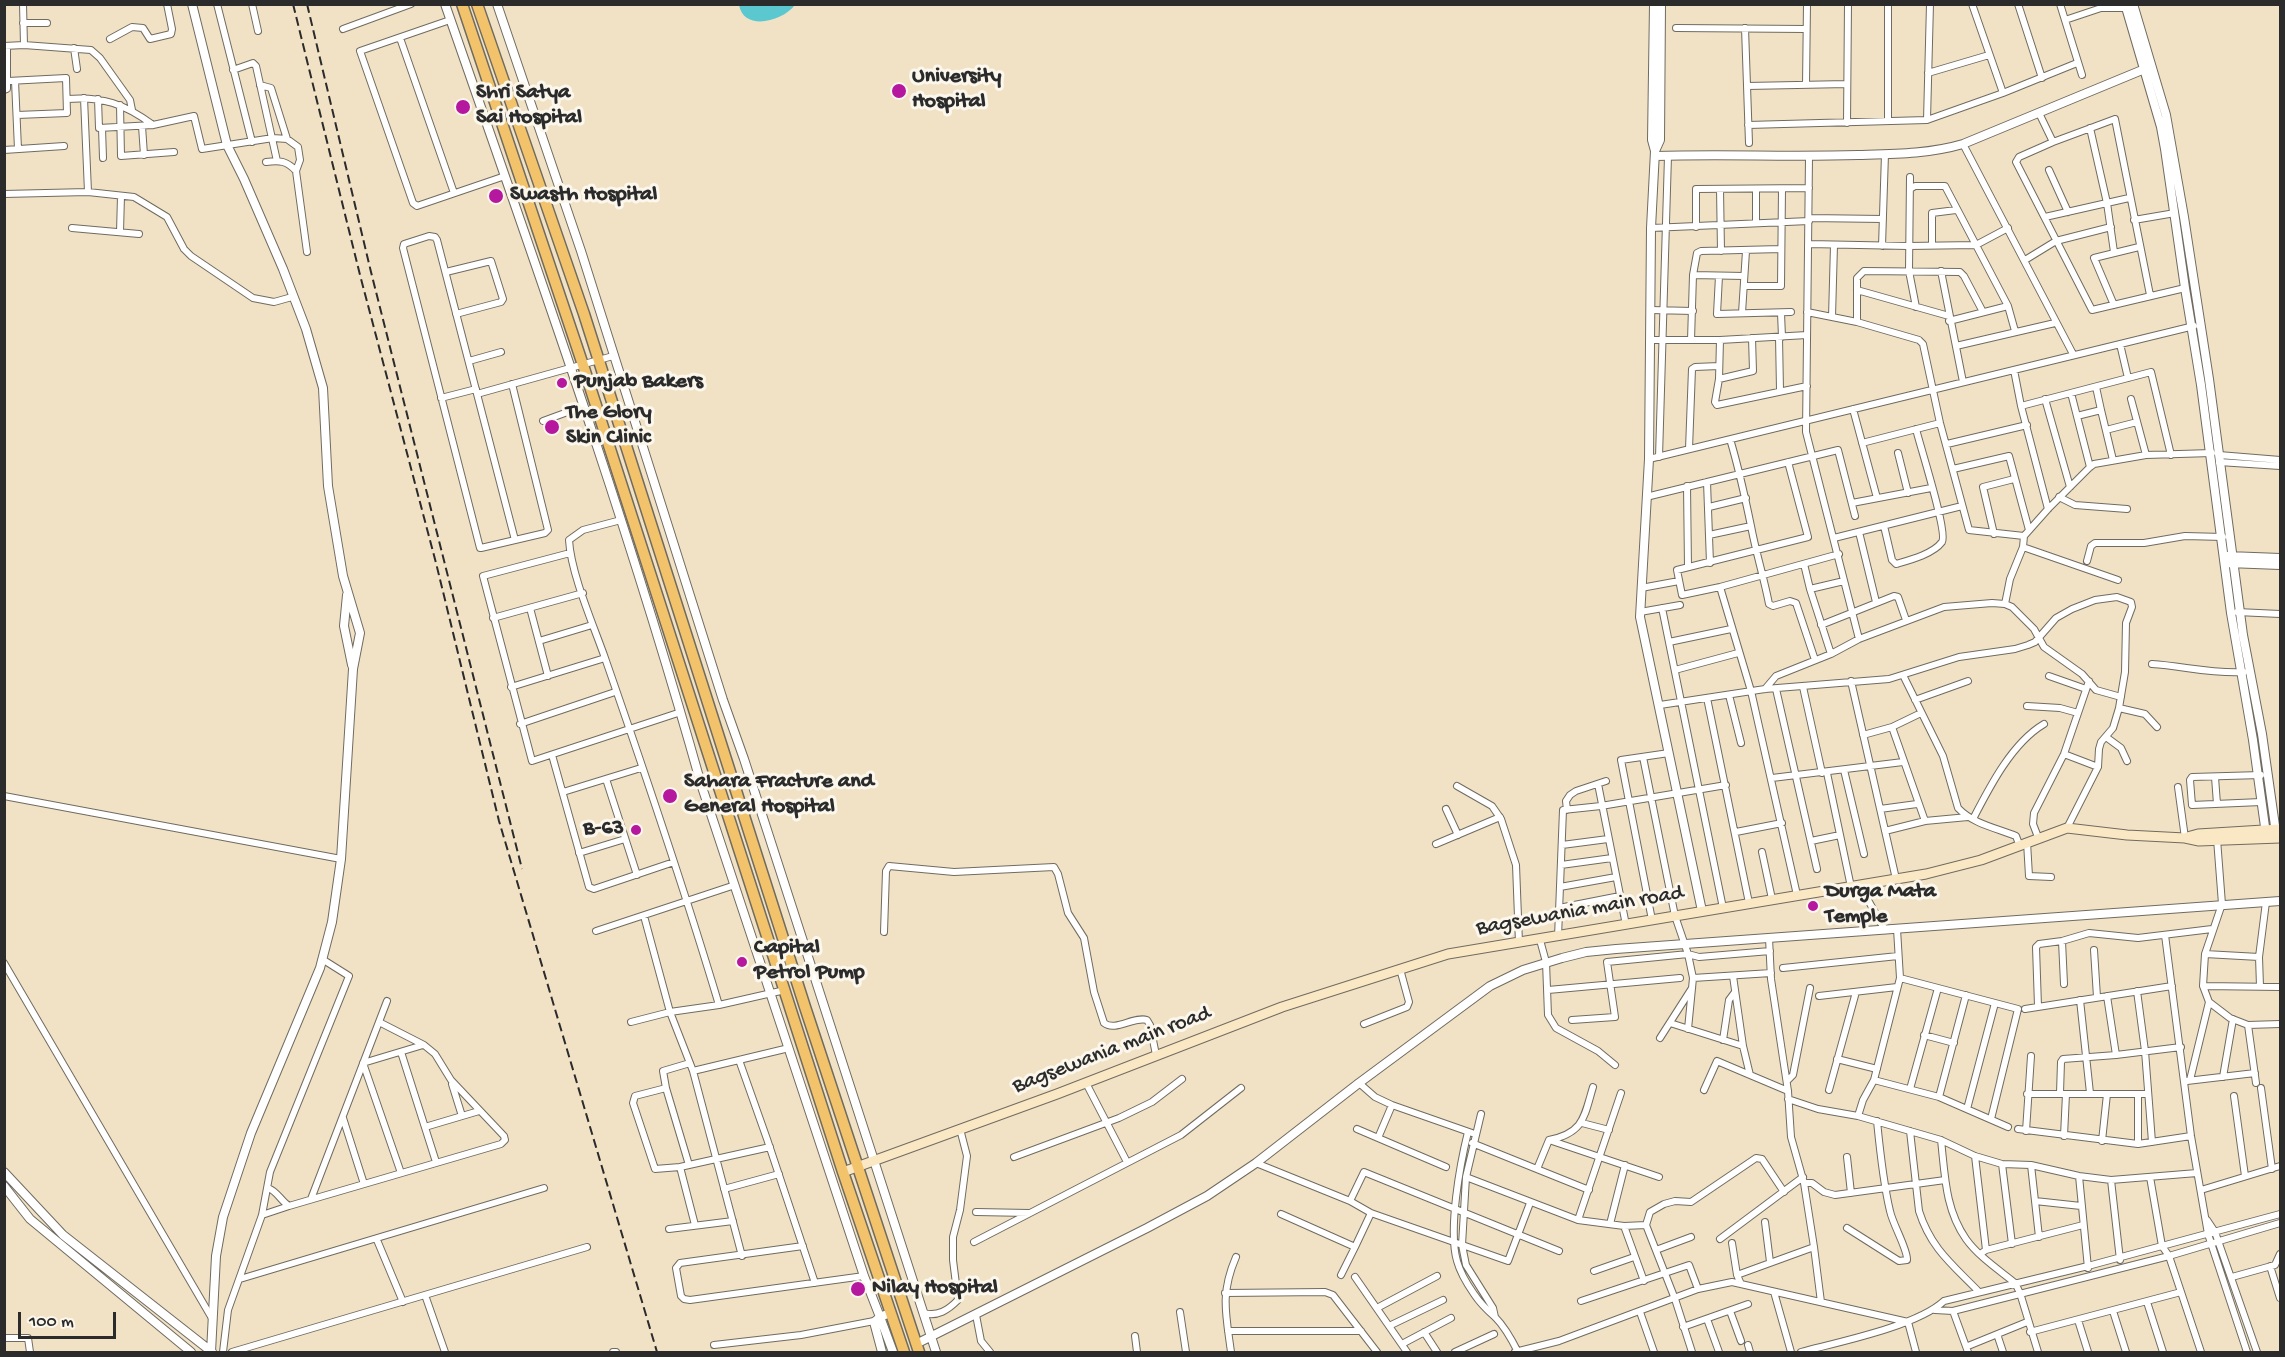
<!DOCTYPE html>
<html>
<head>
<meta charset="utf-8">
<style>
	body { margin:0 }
	#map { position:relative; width:2285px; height:1357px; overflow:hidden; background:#f1e2c5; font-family:"Gochi Hand",sans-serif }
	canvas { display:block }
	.frame { position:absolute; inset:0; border:6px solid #2b2b2b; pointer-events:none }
	.scale { position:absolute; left:18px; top:1312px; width:98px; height:27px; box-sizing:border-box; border:3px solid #2b2b2b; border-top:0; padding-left:8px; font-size:18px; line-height:21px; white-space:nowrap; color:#2b2b2b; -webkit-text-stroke:4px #fbf7ec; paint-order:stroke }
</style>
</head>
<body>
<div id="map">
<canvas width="2285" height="1357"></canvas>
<div class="frame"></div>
<div class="scale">100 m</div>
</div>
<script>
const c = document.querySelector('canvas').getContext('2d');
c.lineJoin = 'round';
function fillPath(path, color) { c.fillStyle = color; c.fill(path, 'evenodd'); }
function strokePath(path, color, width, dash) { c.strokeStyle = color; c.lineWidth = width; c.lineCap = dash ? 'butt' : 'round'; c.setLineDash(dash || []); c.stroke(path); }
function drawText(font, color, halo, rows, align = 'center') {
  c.font = font + ' "Gochi Hand",sans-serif'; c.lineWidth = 6; c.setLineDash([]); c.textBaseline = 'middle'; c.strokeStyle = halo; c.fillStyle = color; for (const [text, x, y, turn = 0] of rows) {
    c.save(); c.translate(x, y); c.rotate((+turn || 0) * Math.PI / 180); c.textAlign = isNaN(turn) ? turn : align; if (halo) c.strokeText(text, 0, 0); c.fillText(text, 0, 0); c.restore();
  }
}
const water = new Path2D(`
	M739,5V4L795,5C783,21 744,32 739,5Z`);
const minor = new Path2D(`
	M23,4L24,45
	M217,4L252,142
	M252,4L258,31
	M1972,4L2003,93
	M2018,4L2042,78
	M2060,4L2082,75
	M450,20L360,51L413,203L417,206L505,176
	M2065,20L2101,8H2126
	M23,23H47
	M1676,28L1806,29
	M1745,28L1749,143
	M343,29L411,4
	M400,38L454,193
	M110,39L132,27L143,28L150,39L171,34L172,29L167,4
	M4,46L24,45L91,50L100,58L130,100L132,110
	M74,48L77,69
	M233,70L253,63L256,66L277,161
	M1928,73L1989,55
	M8,81L66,78L67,113L17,115
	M15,81L18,149
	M260,85L271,88L287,139
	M1806,85L1807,4
	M1747,86L1847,84
	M4,90L7,89V46
	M84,98L88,192
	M67,99C102,96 125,104 153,125
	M98,99L99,128L153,125L194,116L202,149L273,138L287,139L298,147L300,160L296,171L307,252
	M120,105L121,156L174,152
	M2039,113L2053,142
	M1927,120L1930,4
	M1888,121V4
	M1847,123L1848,4
	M1748,125L1927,120L2003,93L2077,63
	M142,126L144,155
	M102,128L103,158
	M2090,128L2107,203L2114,252
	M1963,144L2073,354
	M4,150L64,146
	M1809,157L1806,432L1859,639
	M266,162C280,160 287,161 296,171
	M2049,170L2068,212
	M1910,177L1909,271L1916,307
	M1720,189L1721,251
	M1756,189V223
	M1910,189L1915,186H1945L2008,306L2015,331
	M4,194L88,192L134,197L167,217L184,249L191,256L253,298L274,302L292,297
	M2045,217L2129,198
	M1809,218L1883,219
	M2134,220L2175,213
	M1696,227V189L1809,188
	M72,228L139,234
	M1651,228L1809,221
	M120,232L121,196
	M1809,244L1908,246L1976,245L2008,228
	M1932,245V213L1956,210
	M1882,246L1885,154
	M2025,260L2056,241L2111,227
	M1941,271L1963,382
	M446,272L491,261L503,299L501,302L456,314
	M1693,275L1744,276
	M1719,276L1717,314L1791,312
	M1744,286H1781L1782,189
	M1857,290L1949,316
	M2150,295L2115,119L2053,142L2019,157L2016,162L2092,310L2185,288
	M2114,305L2094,258L2139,247
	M1651,310L1693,311
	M1807,312L1857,322L1919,340L1923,344L1940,423L1969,530L2024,536
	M1742,313L1746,251
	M1781,313L1782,337
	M1832,317L1834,245
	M1949,321L2008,306
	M1857,322V278L1864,271L1960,272L1964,276L1983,312
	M1779,337L1780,390
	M1650,340H1720L1807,335
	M1691,340L1693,275L1697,253L1701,251L1781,249
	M1720,340L1719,379L1715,402L1717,405L1807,386
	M2120,344L2128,378
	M1956,346L2055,323
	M469,361L501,352
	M2014,370L2021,406L2048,509
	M1719,379L1753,371L1752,338
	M512,384L548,530L545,533L481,548H480L403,248L404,244L429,236L435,237L437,240L515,540
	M2096,387L2101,410
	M2071,393L2090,467
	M477,394L613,356
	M441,398L476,389
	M2045,399L2070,487
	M2131,399L2146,455
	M2021,406L2151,372L2171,455
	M1853,409L1877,498
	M2077,416L2101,410L2113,460
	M543,421L584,406
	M2106,430L2137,422
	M1730,439C1739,469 1745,497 1751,526C1756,553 1764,578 1769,604L1773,606L1790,601L1796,603L1815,660
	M1862,443L1940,423
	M1947,444L2027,425
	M1689,449L1692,369L1695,367L1719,366
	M1898,453L1908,493
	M2219,455L2280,460
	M1659,457L1668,156
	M1649,459L2194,326
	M1788,462L1808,537L1677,570L1682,595L1720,587L1839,554
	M2219,462L2280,466
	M1953,469L2009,456L2029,530
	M1707,482L1710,563
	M1687,486L1688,567
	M1646,497L1838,450L1855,516
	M2059,497L2075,505L2127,509
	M1852,503L1931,488
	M1709,507L1746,498
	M621,520L583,530L569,540C571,574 593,624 605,658C645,773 684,888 719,1005
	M1884,526L1892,560L1896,564C1910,560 1933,554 1942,542C1948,532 1920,446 1916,429
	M1859,532L1876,602
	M1994,534L1983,487L2014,479
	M1709,535L1751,526
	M1834,538L1962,506
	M2023,547L2118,580
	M570,553L483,576L532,761L681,712
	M2087,561L2091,546L2095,543H2144L2185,536L2223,537
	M1804,564L1810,589
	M1720,587L1751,691L1797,895
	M1641,588L1679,581
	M2005,604L2010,579L2023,547L2024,536L2048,509L2090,467L2094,464L2146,455L2212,453
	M530,608L548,676
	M1662,608L1723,908
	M1640,612L1680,605
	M2237,612L2280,614
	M493,618L583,593
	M1821,625L1894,596L1898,597L1906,620
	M539,641L592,625
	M1669,642L1731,629
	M1831,654L1810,589L1844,581
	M2152,664C2183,666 2212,674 2244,672
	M1675,670L1738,653
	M1903,675L1943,756L1958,808C1973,824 1996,828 2016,836L2019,844
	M2049,676L2086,689
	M1851,681L1896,879
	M511,687L605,658
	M1803,687L1822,773
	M1765,689L1776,676L1831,654L1859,639L1944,607L1992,603L2005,604L2012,607L2034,629L2044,647L2082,674L2096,690L2121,697
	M1776,689L1817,869
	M1729,695L1741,743
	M1707,698L1749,903
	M1915,700L1968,681
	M1660,705L1765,689L1889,679L1959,657L2015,649L2028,645L2035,642L2056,618L2072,609L2095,600L2117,597L2131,602L2132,607L2126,623L2125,672L2119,708L2113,728L2101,742L2099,749L2098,767L2067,828
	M2027,706L2060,708L2078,713
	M2119,708L2145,714L2157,727
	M520,724L615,692
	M1892,727L1925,821L1968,817
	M1863,735L1892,727L1921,713
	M2106,737L2121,748L2127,761
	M2064,754L2098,767
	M552,755L589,887L594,889L674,862
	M1643,757L1675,916L1688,954L1693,978L1688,1029
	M1844,770L1864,854
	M1827,773L1851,887
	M2215,777L2217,804
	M1772,778L1903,762
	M606,779L637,875
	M1598,784L1626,925
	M1457,786L1492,806L1501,819L1516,865L1519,943
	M2178,787L2185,838
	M563,792L641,768
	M4,796L341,859
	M2261,802L2192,805L2190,780L2192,777L2261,775
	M1446,809L1458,835
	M1880,809L1917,804
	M1567,810L1566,801L1570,795L1576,791L1606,781
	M1973,819C1990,786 2012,743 2044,724
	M1885,831L1925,821
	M1736,832L1782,823
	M2038,837L2033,824L2034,813L2064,754L2089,681
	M2217,839L2222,904L2205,954L2203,986L2209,1002L2230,1018L2248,1025L2256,1083
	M1811,841L1840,835
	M2027,842L2029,876L2051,877
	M1436,844L1500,817
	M1562,845L1608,839
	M1762,852L1772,899
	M579,853L625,839
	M1561,865L1612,858
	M1860,886L1885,930
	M1560,887L1616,877
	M1559,908L1620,896
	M644,916L670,1012L693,1071L742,1256
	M1652,920L1621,760L1669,753
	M596,931L735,885
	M884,932L886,871L889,866L954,872L1054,867L1058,874L1068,913L1084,938L1094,992L1104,1023C1115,1032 1134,1016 1147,1020L1150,1025L1156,1055
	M2165,935L2191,1136L2208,1234L2247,1352
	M1558,937L1563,810L1601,806L1726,785
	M1769,938L1771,979L1788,1091L1791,1137L1804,1183L1814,1247
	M1540,940L1546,962L1548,1015L1556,1028L1598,1051L1615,1065
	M2062,941L2064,984
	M2094,950L2097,997
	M2205,954L2259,957L2260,986
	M2259,957L2266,902
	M4,963L213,1320
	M1783,968L1898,956
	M1733,976L1743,1046L1750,1075L1788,1091
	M1693,978L1771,973
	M1900,978L2018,1009L1991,1119
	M2203,986L2280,987
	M1548,990L1680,978
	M2137,991L2145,1051L2152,1142
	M1819,996L1897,987
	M2107,996L2116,1055
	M2080,1000L2090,1093
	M2038,1006L2036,947L2039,944L2062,941L2089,933L2138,938L2212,929
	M2025,1009L2172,986
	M1572,1020L1615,1017L1607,962L1688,954L1699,957L1770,951
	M631,1022L670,1012L719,1005L785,990
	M1670,1023L1743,1046
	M1364,1024L1407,1007L1409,1002L1400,969
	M2248,1025L2280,1024
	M1924,1035L1954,1043
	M1660,1038L1692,988
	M1723,1040L1729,1000L1735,992
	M401,1052L436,1162
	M1837,1059L1877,1069
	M739,1060L767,1139L815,1283
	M693,1071L789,1048
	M2223,1077L2233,1019
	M1874,1080L1939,1097L2008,1127
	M2190,1080L2209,1002
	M1787,1081L1793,1075L1810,988
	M2187,1081L2255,1073
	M1086,1083L1127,1162
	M1359,1083L1375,1097L1392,1105L1472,1133
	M452,1084L462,1116
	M666,1088L663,1071L690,1063
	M2261,1088L2272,1169
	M1910,1089L1938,988
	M1704,1090L1717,1061L1750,1075
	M1829,1090L1856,992
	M2060,1093L2061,1062L2063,1059L2116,1055L2181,1047
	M2027,1094H2148
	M2234,1096L2245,1176
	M1939,1097L1966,995
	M1788,1099L1818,1109L1858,1116L1941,1140L1975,1156L2002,1164L2031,1165L2079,1176L2111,1180L2197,1173
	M1967,1109L1995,1003
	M1481,1114L1466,1177L1462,1245L1466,1265L1493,1308L1495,1317
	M1858,1116L1863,1100L1874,1080L1900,978L1897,929
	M343,1118L364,1184
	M1582,1123L1609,1130
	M425,1127L479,1111
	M1357,1129L1446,1167
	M2018,1129L2138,1144L2191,1136
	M1910,1131L1919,1211C1931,1249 1953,1265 1979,1292
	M2026,1131L2031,1056
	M1468,1132C1460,1164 1448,1230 1457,1261C1460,1272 1467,1284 1474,1294C1480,1303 1487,1310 1495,1317C1505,1327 1512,1340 1518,1352
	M2064,1136L2066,1094
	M1378,1138L1392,1105
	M1549,1140L1659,1177
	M1941,1140C1945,1175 1945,1209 1966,1239C1978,1256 1999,1270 2015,1283L2020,1293L2038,1352
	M2102,1141L2107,1094
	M1472,1143L1589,1190
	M2138,1144V1095
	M1975,1156L1986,1250
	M1014,1157L1119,1118L1152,1102L1182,1079
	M1847,1157L1851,1193
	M1256,1163L1350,1201L1371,1213L1508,1261L1530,1203
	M2002,1164L2012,1244
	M689,1165L666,1088L635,1096L633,1103L655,1169L680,1167L770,1147
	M2031,1165L2039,1237
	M680,1167L695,1225
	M1537,1169L1549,1140C1584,1133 1584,1117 1593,1087
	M401,1173L363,1063L423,1045
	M2079,1176L2088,1268
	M1466,1177L1578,1220L1624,1226L1646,1225
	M2150,1177L2162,1246L2169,1256L2201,1352
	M2111,1180L2120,1260
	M1804,1183H1812L1824,1192L1835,1195L1945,1180
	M724,1189L779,1174
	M2201,1190L2280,1166
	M311,1199L387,1001
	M1350,1201L1364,1172L1559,1251
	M2035,1201L2081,1206
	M289,1206L501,1144L505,1140L504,1136L451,1080L435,1054L424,1045L379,1022
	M976,1212L1029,1213
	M1281,1214L1355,1247L1371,1213
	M262,1215L289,1206C281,1201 277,1191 268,1188
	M1578,1220L1621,1093
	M2207,1220L2215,1232L2257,1352
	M1765,1222L1770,1262
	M1610,1224L1625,1165
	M1624,1226L1644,1281
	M1847,1228L1899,1261L1907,1260C1908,1250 1893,1225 1890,1211C1883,1182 1880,1151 1877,1121
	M669,1229L733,1221
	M1720,1239L1803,1177
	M377,1240L403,1302
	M974,1242L1181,1135L1241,1088
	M1732,1243L1737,1275L1741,1284
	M803,1246L680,1263L676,1268L681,1296L684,1299L690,1300L864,1276
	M1656,1250L1691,1237
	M1980,1254L1986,1250L2083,1225
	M2270,1266L2280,1298
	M1594,1271L1634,1257
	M1341,1275L1355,1247
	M1737,1275L1814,1247L1821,1302
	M1355,1277L1407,1352
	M2232,1277L2275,1265L2280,1254
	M240,1279L544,1188
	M1774,1292L1791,1352
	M1225,1293L1325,1292L1333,1295L1377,1352
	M425,1295L445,1352
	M1581,1301L1689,1265L1698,1289
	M2147,1302L2163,1352
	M1377,1308L1437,1276
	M1935,1310L1953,1311L2169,1256L2280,1223
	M1730,1311L1741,1341
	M1953,1311L1968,1352
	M2113,1311L2126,1352
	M1180,1312L1186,1352
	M1640,1312L1654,1352
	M923,1313C938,1317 948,1310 958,1300L953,1260V1237L960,1210L967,1156L960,1129
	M976,1315L981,1341L990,1352
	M1707,1319L1719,1352
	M2078,1320L2088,1352
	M1389,1326L1443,1300
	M1683,1327L1748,1304
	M1228,1331H1361
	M1424,1332L1437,1352
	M2030,1332L2181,1292
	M1997,1334L2003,1352
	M1135,1336L1137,1352
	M4,1338H28L30,1352
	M1402,1344L1451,1318
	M714,1345L801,1335L874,1321
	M1748,1345L1750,1352
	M1968,1346L2027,1322
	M223,1352L228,1310L262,1215L270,1172L349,976L322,959
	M232,1352L587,1247
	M613,1352H616
	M1231,1352C1226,1314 1220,1294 1236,1257
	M1455,1352L1494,1334
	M1515,1352L1559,1341L1698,1289L1732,1282L1908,1322L1916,1352
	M1692,1352L1675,1299L1646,1225L1650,1212L1664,1204L1675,1201L1691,1202L1756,1158L1762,1159L1784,1192
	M1801,1352C1839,1342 1917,1326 1944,1301L2088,1266L2280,1214`);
const tertiary = new Path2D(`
	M192,4L227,145L244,179L283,269L306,329L323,388L328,486L343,576L360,633L353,669L341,859L332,922L320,968L251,1133L223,1217L216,1256L211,1352
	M445,4C535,263 627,520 701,784L864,1276L880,1317L890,1313
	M497,4L581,251L723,700L744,759L936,1352
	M1654,4L1652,140L1655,151
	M1661,4L1660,140L1655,151L1651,228L1649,459L1640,617L1702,911
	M2125,4L2161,127L2165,149L2185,288L2201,385L2231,613L2253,740L2266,834
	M2133,4L2166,115L2184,217L2209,379L2243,635L2262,734L2276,833
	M1655,156C1722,154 1790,157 1858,155C1893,154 1929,154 1963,144L2147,68
	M2228,556L2280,558
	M2228,563L2280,565
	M347,595L344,626L352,665
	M4,1172L63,1235L212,1352
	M4,1186L30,1219L191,1352
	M916,1344L1147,1228L1207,1196L1256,1163L1359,1083L1490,986L1523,970L1562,958L1586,952L1616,949L2280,901
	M882,1352L874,1322L880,1317L893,1352`);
const secondary = new Path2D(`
	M2187,837L2198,834L2280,829
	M843,1172L1057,1094L1282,1007L1448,954L1926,874L1981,860L2067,828L2127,835L2185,838L2199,841L2280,838`);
const primary = new Path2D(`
	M462,4L583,365L843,1172L904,1352
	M477,4L584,314L805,1007L919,1352`);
const rail = new Path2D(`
	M293,4L360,275L436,563L499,821L657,1352
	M307,4L371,272L522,869`);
const markers = [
	[899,91,8,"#b5179e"],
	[463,107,8,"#b5179e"],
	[496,196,8,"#b5179e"],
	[562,383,6,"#b5179e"],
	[552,427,8,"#b5179e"],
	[670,796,8,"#b5179e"],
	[636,830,6,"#b5179e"],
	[1813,906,6,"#b5179e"],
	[742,962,6,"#b5179e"],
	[858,1289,8,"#b5179e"]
];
const poiNames = [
	["University",912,78],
	["Hospital",912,103],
	["Shri Satya",476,94],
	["Sai Hospital",476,119],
	["Swasth Hospital",510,196],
	["Punjab Bakers",574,383],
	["The Glory",566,414],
	["Skin Clinic",566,439],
	["Sahara Fracture and",684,783],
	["General Hospital",684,808],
	["B-63",624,830,"right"],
	["Durga Mata",1825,893],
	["Temple",1825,918],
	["Capital",754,949],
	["Petrol Pump",754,974],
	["Nilay Hospital",872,1289]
];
const streetNames = [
	["Bagsewania main road",1580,912,-10],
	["Bagsewania main road",1112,1051,-21]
];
fillPath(water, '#5bc8cf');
strokePath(minor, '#706b61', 8);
strokePath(tertiary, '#706b61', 10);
strokePath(secondary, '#706b61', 11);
strokePath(primary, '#706b61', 13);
strokePath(minor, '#fff', 6);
strokePath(tertiary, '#fff', 8);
strokePath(secondary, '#fae7c3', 9);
strokePath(primary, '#f2c36a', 10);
strokePath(rail, '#2b2b2b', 2, [9, 4.5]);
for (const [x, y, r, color] of markers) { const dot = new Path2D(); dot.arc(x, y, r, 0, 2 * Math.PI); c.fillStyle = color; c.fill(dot); strokePath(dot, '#fbf7ec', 2); }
drawText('bold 22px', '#2b2b2b', '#fbf7ec', poiNames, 'left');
drawText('22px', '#2b2b2b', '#fbf7ec', streetNames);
</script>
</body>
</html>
